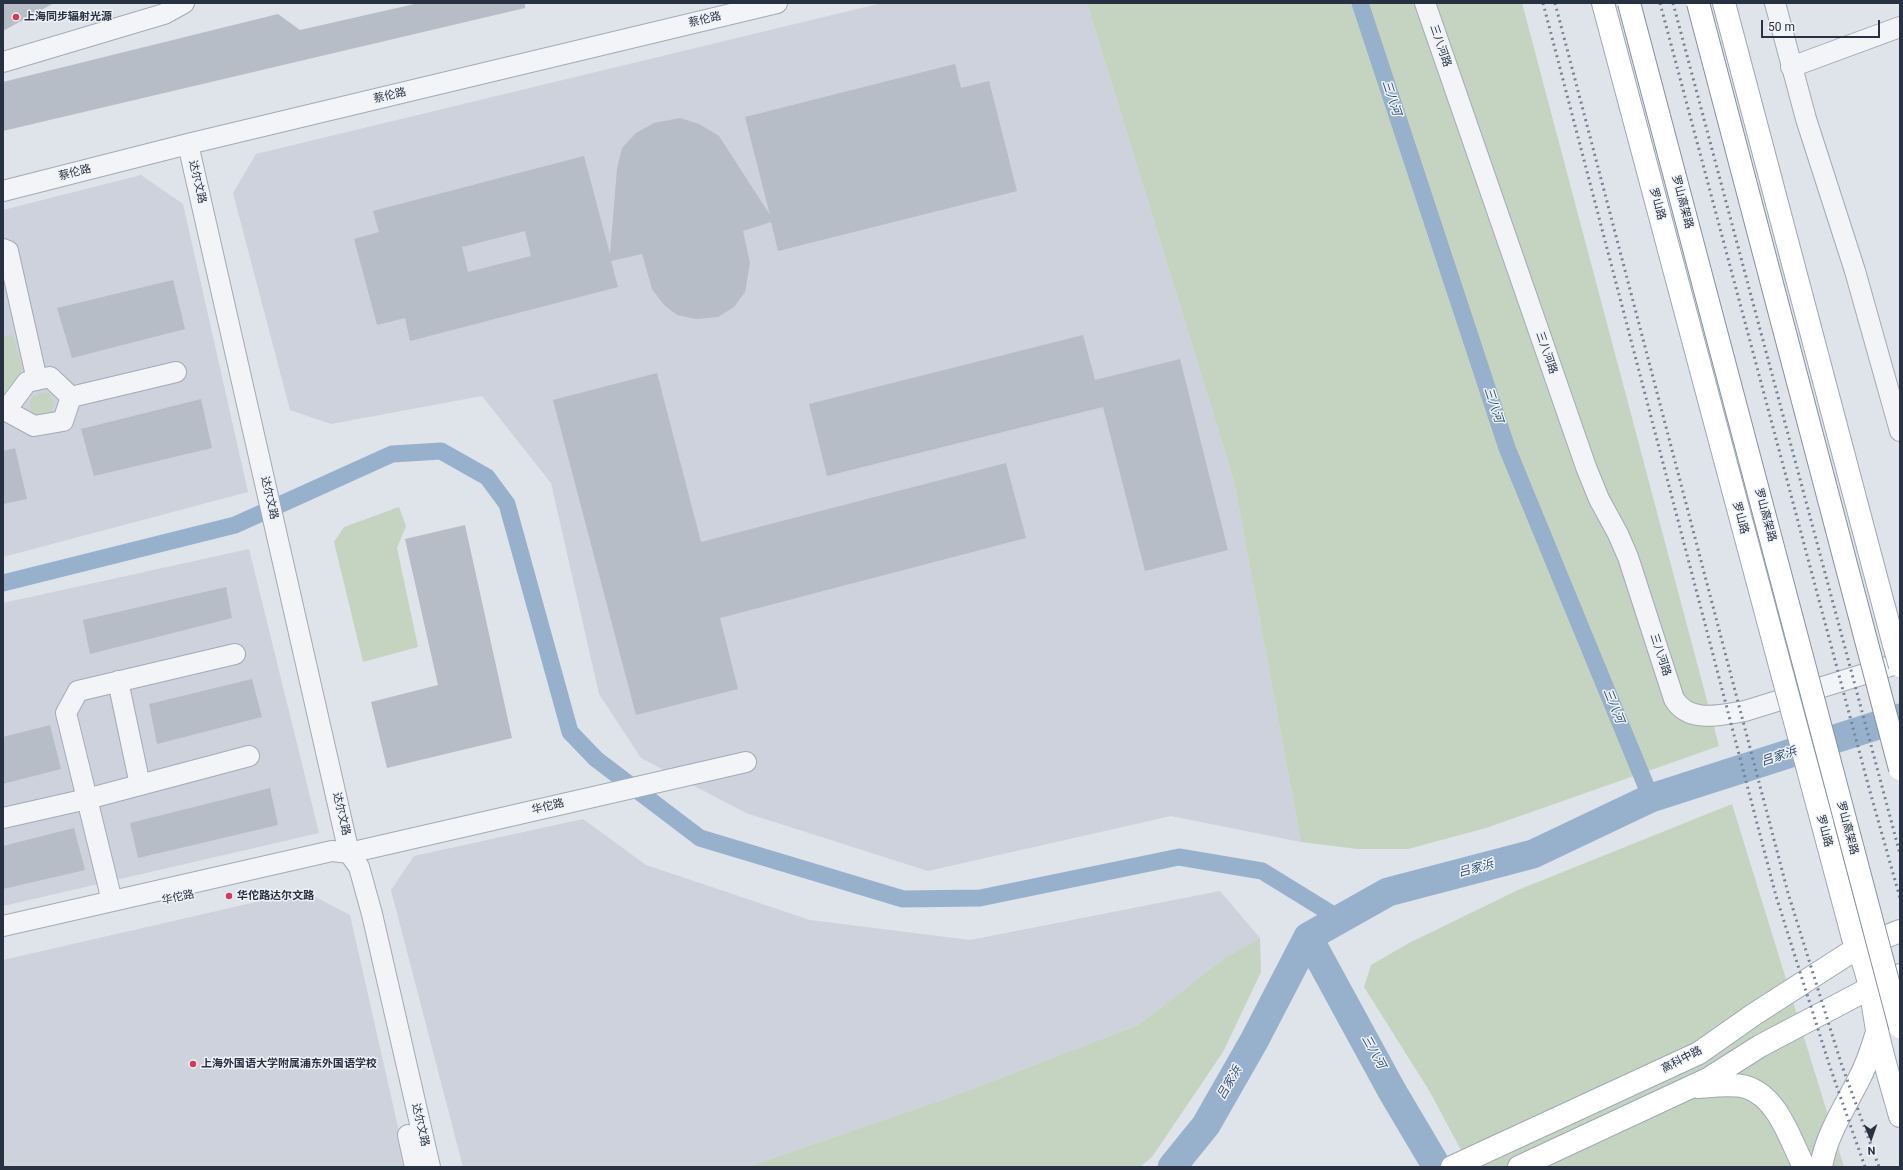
<!DOCTYPE html>
<html>
<head>
<meta charset="utf-8">
<style>
	body { margin:0 }
	#map { position:relative; width:1903px; height:1170px; overflow:hidden; background:#dfe3ea; font-family:Roboto,sans-serif }
	canvas { display:block }
	.frame { position:absolute; inset:0; border:4px solid #273142; pointer-events:none }
	.north { position:absolute; left:1851px; top:1118px; width:40px; height:40px; -webkit-text-stroke:3px #eff2f7; paint-order:stroke; rotate:178deg; font-size:11px; font-weight:700; line-height:16px; text-align:center; color:#273142 }
	.north::after { content:''; display:block; margin:auto; width:14px; height:18px; background:#273142; clip-path:polygon(50% 0,100% 100%,50% 72%,0 100%) }
	.scale { position:absolute; left:1761px; top:20px; width:119px; height:18px; box-sizing:border-box; border:2px solid #273142; border-top:0; padding-left:5px; font-size:12px; line-height:14px; white-space:nowrap; color:#273142; -webkit-text-stroke:3px #eff2f7; paint-order:stroke }
</style>
</head>
<body>
<div id="map">
<canvas width="1903" height="1170"></canvas>
<div class="frame"></div>
<div class="north">N</div>
<div class="scale">50 m</div>
</div>
<script>
const c = document.querySelector('canvas').getContext('2d');
c.lineJoin = 'round';
function fillPath(path, color) { c.fillStyle = color; c.fill(path, 'evenodd'); }
function strokePath(path, color, width, dash) { c.strokeStyle = color; c.lineWidth = width; c.lineCap = dash ? 'butt' : 'round'; c.setLineDash(dash || []); c.stroke(path); }
function drawText(font, color, halo, rows, align = 'center') {
  c.font = font + ' Roboto,"Noto Sans SC",sans-serif'; c.lineWidth = 3; c.setLineDash([]); c.textBaseline = 'middle'; c.strokeStyle = halo; c.fillStyle = color; for (const [text, x, y, turn = 0] of rows) {
    c.save(); c.translate(x, y); c.rotate((+turn || 0) * Math.PI / 180); c.textAlign = isNaN(turn) ? turn : align; if (halo) c.strokeText(text, 0, 0); c.fillText(text, 0, 0); c.restore();
  }
}
const built = new Path2D(`
	M882,3H1087L1234,481L1301,842L1171,816L928,871L746,813L641,758L599,694L551,483L482,396L331,424L290,410L233,193L256,154Z
	M141,175L183,204L248,492L3,557V210Z
	M249,549L319,833L3,906V603Z
	M583,819L646,865L810,920L970,940L1220,891L1260,938L1226,957L1138,1025L959,1094L747,1167H463L391,890L414,856Z
	M304,891L350,915L407,1167H3V960Z`);
const green = new Path2D(`
	M1087,3H1522L1719,746L1486,828L1408,849H1357L1301,842L1234,481Z
	M12,334L23,370L3,394V337Z
	M49,392L54,403L51,415L40,417L32,413L29,404L32,397L40,393Z
	M399,507L406,526L397,548L418,647L363,662L334,542L344,527Z
	M1732,804L1844,1167H1470L1430,1092L1364,987L1371,965L1409,943L1518,890Z
	M1260,938L1261,972L1223,1052L1152,1157L1140,1167H747L959,1094L1138,1025L1226,957Z`);
const canal = new Path2D(`
	M1360,3L1507,448L1651,798
	M3,583L235,525L392,454L441,451L487,477L507,504L570,732L596,759L700,838L903,899L980,898L1179,857L1262,871L1340,919`);
const river = new Path2D(`
	M1308,937L1392,1091L1437,1167
	M1172,1167L1206,1125L1254,1041L1308,937L1388,892L1533,854L1651,798L1900,718`);
const building = new Path2D(`
	M3,3H54L3,31Z
	M419,3H525V8L3,131V82L278,14L300,30Z
	M955,64L961,88L989,81L1017,191L778,251L771,222L743,231L750,263L745,292L734,307L718,317L696,319L677,315L664,305L652,289L642,254L611,261L618,287L410,341L405,318L377,325L354,239L379,232L373,211L584,156L610,254L617,169L622,148L636,133L654,123L680,118L699,124L719,136L770,215L745,117ZM525,231L531,256L468,272L462,247Z
	M173,280L185,329L72,358L57,308Z
	M1083,335L1095,380L1180,359L1228,550L1145,571L1103,407L827,476L809,404Z
	M657,373L701,542L1006,463L1026,538L720,618L738,689L636,715L553,400Z
	M201,399L212,448L94,476L81,429Z
	M15,448L27,499L3,504V451Z
	M465,525L512,738L387,768L371,702L438,685L405,539Z
	M226,587L232,618L90,654L83,620Z
	M252,679L262,717L157,744L149,704Z
	M50,725L61,769L3,784V737Z
	M270,788L278,825L138,858L130,823Z
	M74,828L85,870L3,889V846Z`);
const minor = new Path2D(`
	M1425,3L1586,467L1599,499L1618,534L1628,557L1674,699C1689,724 1721,715 1745,711L1900,663
	M1775,3L1806,119L1855,271L1900,431
	M3,62L164,14L184,3
	M1791,67L1900,27
	M188,144L349,853L359,867L372,914L430,1167
	M3,191L188,144L777,3
	M3,249L8,251L37,380
	M3,409L34,426L63,421L71,397L176,372
	M6,410L27,382L50,377L71,397
	M118,681L140,785
	M3,818L87,799L249,756
	M112,901L66,713L78,691L235,654
	M3,926L332,851L349,853L746,762
	M408,1135L415,1167`);
const major = new Path2D(`
	M1603,3L1783,677
	M1724,3L1894,645
	M1822,822L1854,942C1869,968 1872,1001 1877,1030C1883,1059 1892,1087 1900,1116
	M1697,1087C1713,1086 1731,1083 1746,1087C1778,1097 1790,1139 1804,1167
	M1452,1167L1699,1053L1753,1015L1857,948L1900,931
	M1519,1167L1708,1079L1760,1046L1870,988L1900,975
	M1821,1167C1826,1136 1843,1110 1857,1083C1866,1067 1872,1049 1877,1032`);
const rail = new Path2D(`
	M1543,3L1776,896L1830,1067L1865,1167
	M1555,3L1788,893L1841,1063L1879,1167
	M1660,3L1869,788L1900,898
	M1673,3L1900,854`);
const majorBridge = new Path2D(`
	M1894,645L1900,666
	M1783,677L1822,822`);
const highwayBridge = new Path2D(`
	M1629,3L1900,1027
	M1698,3L1900,769`);
const markers = [
	[16,17,4,"#d93a53"],
	[229,896,4,"#d93a53"],
	[193,1064,4,"#d93a53"]
];
const poiNames = [
	["上海同步辐射光源",24,17],
	["华佗路达尔文路",237,896],
	["上海外国语大学附属浦东外国语学校",201,1064]
];
const streetNames = [
	["蔡伦路",705,20,-13],
	["三八河路",1440,46,71],
	["蔡伦路",390,96,-13],
	["蔡伦路",75,173,-14],
	["达尔文路",197,182,77],
	["罗山高架路",1682,202,75],
	["罗山路",1657,204,75],
	["三八河路",1546,353,71],
	["达尔文路",269,498,77],
	["罗山高架路",1765,515,75],
	["罗山路",1740,518,75],
	["三八河路",1660,655,72],
	["华佗路",548,807,-13],
	["达尔文路",341,814,77],
	["罗山高架路",1847,828,75],
	["罗山路",1824,831,75],
	["华佗路",178,898,-12],
	["高科中路",1682,1060,-27],
	["达尔文路",420,1125,77]
];
const waterNames = [
	["三八河",1391,98,72],
	["三八河",1493,405,72],
	["三八河",1613,706,68],
	["吕家浜",1779,757,-18],
	["吕家浜",1476,869,-15],
	["三八河",1373,1052,61],
	["吕家浜",1230,1083,-60]
];
fillPath(built, '#cdd2dc');
fillPath(green, '#c5d4c0');
strokePath(canal, '#97b1cd', 17);
strokePath(river, '#97b1cd', 29);
fillPath(building, '#b6bdc7');
strokePath(minor, '#a4aab4', 22);
strokePath(major, '#9ea8b6', 24);
strokePath(minor, '#f2f4f8', 20);
strokePath(major, '#fff', 22);
strokePath(rail, '#778395', 3, [2, 4]);
strokePath(majorBridge, '#9ea8b6', 24, []);
strokePath(highwayBridge, '#8691a2', 24, []);
strokePath(majorBridge, '#fff', 22);
strokePath(highwayBridge, '#fff', 22);
for (const [x, y, r, color] of markers) { const dot = new Path2D(); dot.arc(x, y, r, 0, 2 * Math.PI); c.fillStyle = color; c.fill(dot); strokePath(dot, '#eff2f7', 1.5); }
drawText('bold 11px', '#273142', '#eff2f7', poiNames, 'left');
drawText('11px', '#273142', '#eff2f7', streetNames);
drawText('italic 12px', '#2e507a', '#eff2f7', waterNames);
</script>
</body>
</html>
